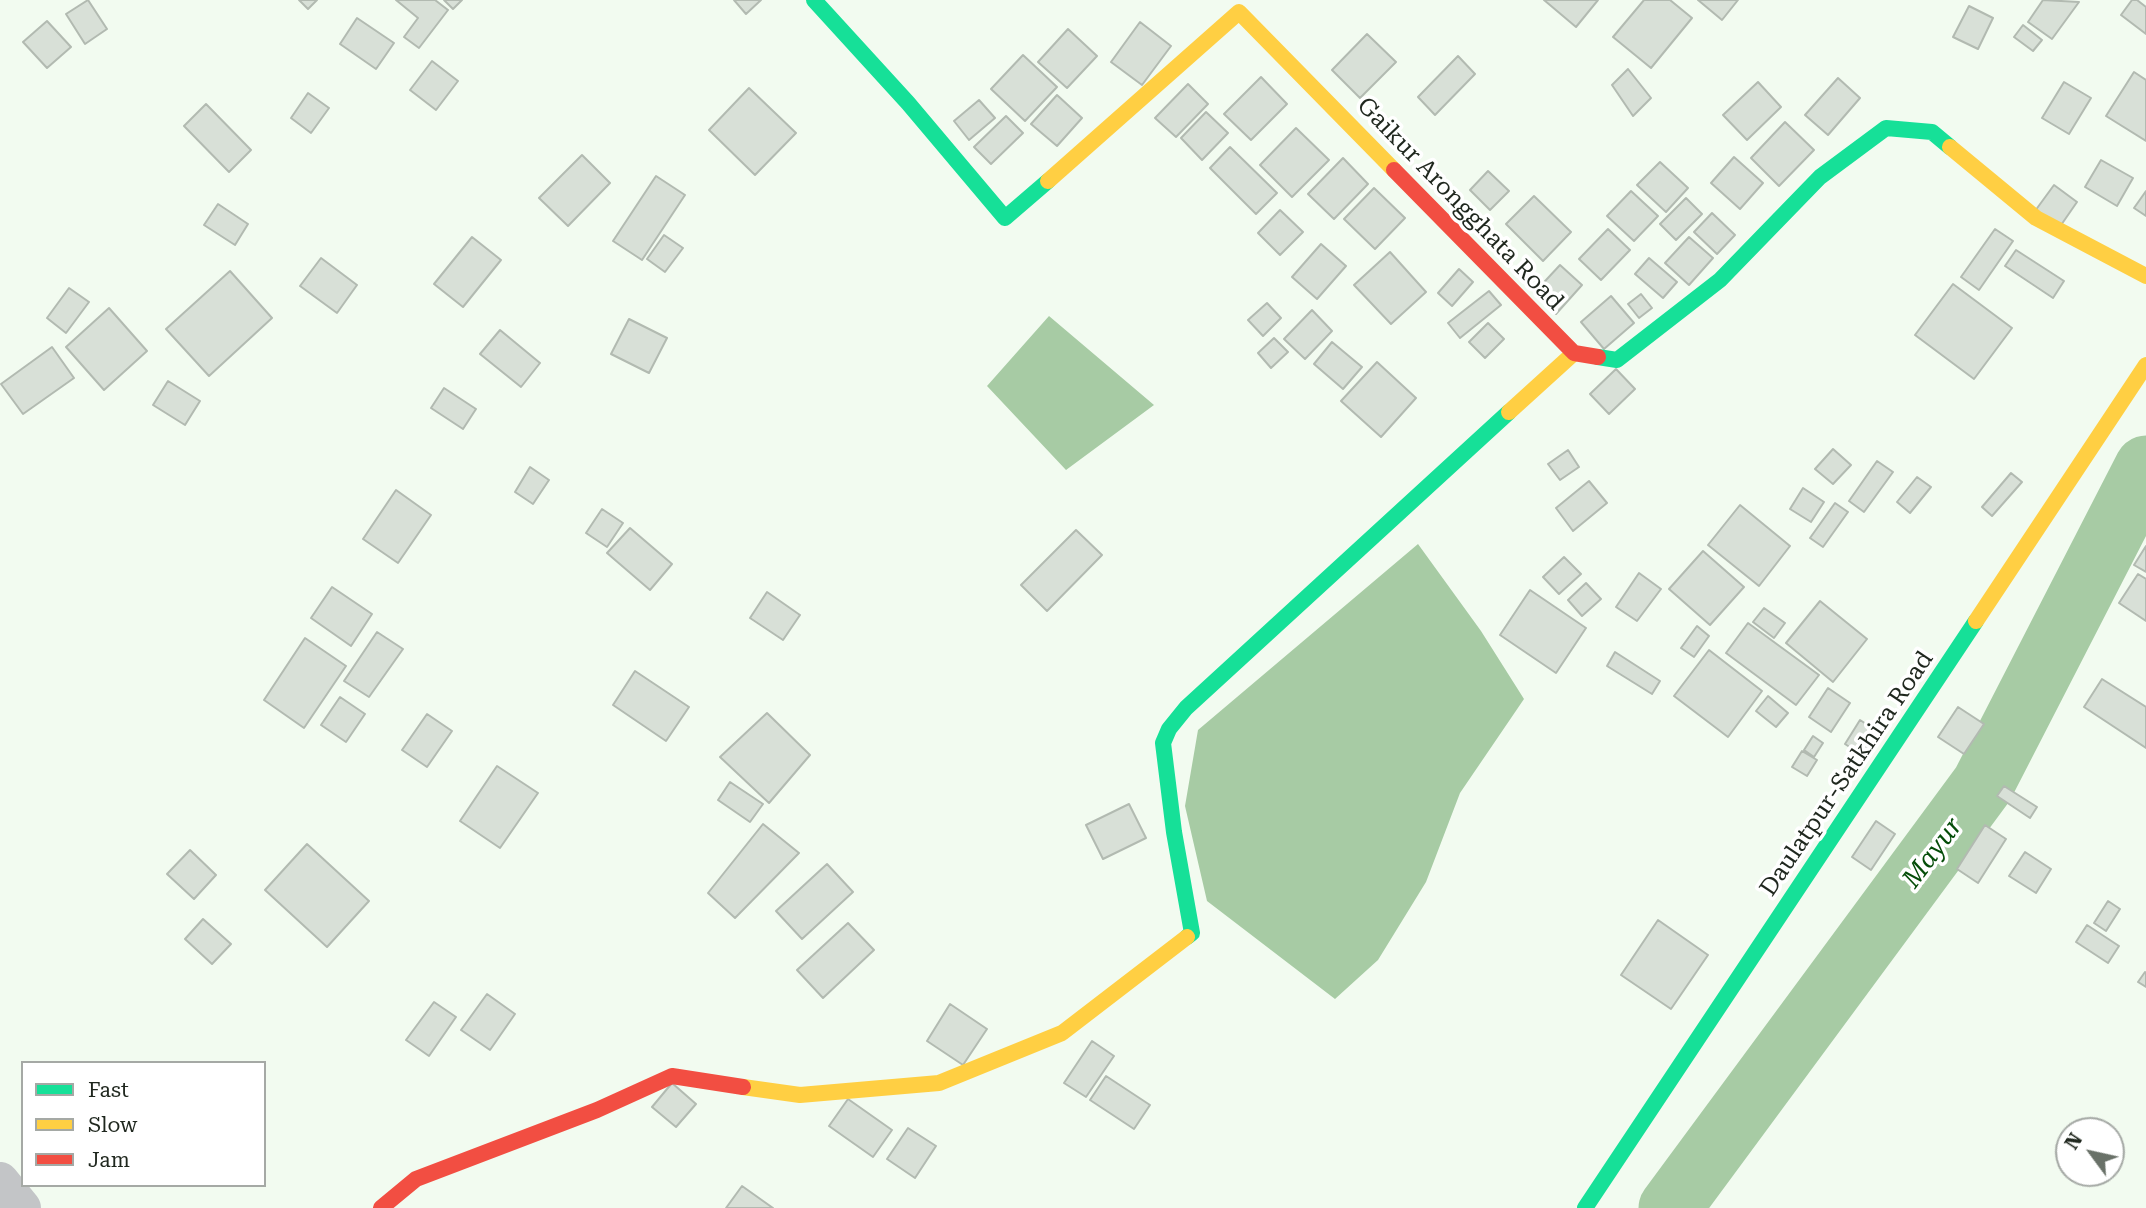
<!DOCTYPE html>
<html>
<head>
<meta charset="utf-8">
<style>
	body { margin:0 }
	#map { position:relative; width:2146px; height:1208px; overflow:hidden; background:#f2fbf0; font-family:"Roboto Serif",serif }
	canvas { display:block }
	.legend { position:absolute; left:21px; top:1061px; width:245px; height:126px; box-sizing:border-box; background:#fff; border:2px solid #a5a9a5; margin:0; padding:9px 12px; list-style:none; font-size:21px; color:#1f271e }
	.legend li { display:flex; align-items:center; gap:14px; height:35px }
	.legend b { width:35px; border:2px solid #a5a9a5 }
	.north { position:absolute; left:2055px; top:1117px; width:70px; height:70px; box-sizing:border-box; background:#fff; border:2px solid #a5a9a5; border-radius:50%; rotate:303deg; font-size:19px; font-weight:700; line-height:28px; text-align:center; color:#1f271e }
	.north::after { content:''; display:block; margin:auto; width:24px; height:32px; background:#697168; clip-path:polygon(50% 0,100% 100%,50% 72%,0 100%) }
</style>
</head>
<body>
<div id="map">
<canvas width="2146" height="1208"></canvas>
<ul class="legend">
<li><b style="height:9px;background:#16e098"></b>Fast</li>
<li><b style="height:9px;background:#ffcf43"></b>Slow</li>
<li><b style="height:9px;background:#f24e42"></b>Jam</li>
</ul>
<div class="north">N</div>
</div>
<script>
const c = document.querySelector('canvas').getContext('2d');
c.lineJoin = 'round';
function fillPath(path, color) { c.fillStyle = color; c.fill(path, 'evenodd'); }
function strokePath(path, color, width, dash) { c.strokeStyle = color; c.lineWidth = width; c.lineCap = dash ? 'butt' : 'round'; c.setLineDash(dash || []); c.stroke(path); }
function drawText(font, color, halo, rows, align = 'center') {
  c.font = font + ' "Roboto Serif",serif'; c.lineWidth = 7; c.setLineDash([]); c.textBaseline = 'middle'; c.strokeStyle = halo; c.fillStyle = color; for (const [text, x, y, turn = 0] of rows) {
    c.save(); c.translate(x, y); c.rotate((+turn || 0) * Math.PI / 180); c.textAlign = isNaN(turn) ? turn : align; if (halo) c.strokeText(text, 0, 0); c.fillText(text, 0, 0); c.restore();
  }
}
const water = new Path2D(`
	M1049,316L1154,405L1066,470L987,386Z
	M1418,544L1481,631L1524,699L1460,793L1426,882L1378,960L1335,999L1207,901L1185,806L1198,730Z`);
const river = new Path2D(`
	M1670,1208L1983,784L2146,467`);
const building = new Path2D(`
	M88,0L107,29L85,44L66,14Z
	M299,0H317L308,9Z
	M396,0H435L448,10L419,48L404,37L418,18Z
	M444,0H462L453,9Z
	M734,0H761L746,14Z
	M1544,0H1598L1576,27Z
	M1644,0H1670L1692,18L1651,68L1613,37Z
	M1698,0H1738L1722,20Z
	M2043,0L2079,2L2052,39L2028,22Z
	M2132,0H2137L2146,7V34L2121,15Z
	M1969,6L1993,18L1978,49L1953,37Z
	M357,18L394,43L376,69L340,44Z
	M47,21L71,47L47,68L23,42Z
	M1140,22L1171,46L1142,85L1111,62Z
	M2023,25L2042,40L2033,51L2014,37Z
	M1068,29L1097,56L1067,88L1038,62Z
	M1367,34L1396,62L1360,98L1332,70Z
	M1023,55L1057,87L1025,121L991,89Z
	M1458,56L1475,74L1435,115L1418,97Z
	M432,61L458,81L436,110L410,90Z
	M1628,69L1651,98L1633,116L1612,85Z
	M2134,72L2146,80V141L2106,116Z
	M1261,77L1287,104L1251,140L1224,114Z
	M1838,78L1860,98L1828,135L1805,115Z
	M1758,82L1781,107L1747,140L1723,115Z
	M2064,82L2091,98L2069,134L2042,118Z
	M1188,84L1208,104L1176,137L1155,118Z
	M749,88L796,133L755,175L709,130Z
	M308,93L329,108L311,133L291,118Z
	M1057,95L1082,118L1057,146L1031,124Z
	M979,100L995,118L969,140L954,121Z
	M206,104L251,150L229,172L184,126Z
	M1206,112L1228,133L1202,160L1181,138Z
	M1006,116L1023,133L991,164L974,147Z
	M1785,122L1814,150L1779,186L1751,158Z
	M1296,128L1329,160L1292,197L1260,165Z
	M1230,147L1277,193L1256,214L1210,168Z
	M582,155L610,183L568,226L539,198Z
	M1734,157L1763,183L1740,209L1711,183Z
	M1343,158L1368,184L1334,219L1308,194Z
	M2101,160L2133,178L2117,206L2085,187Z
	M1660,162L1688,188L1666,212L1637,185Z
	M1488,171L1509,191L1490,210L1470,190Z
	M656,176L685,195L642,260L613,241Z
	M2054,185L2077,202L2059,228L2035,211Z
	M1374,188L1405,218L1375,249L1344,219Z
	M1631,191L1658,216L1634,241L1607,216Z
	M2146,191V216L2134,208Z
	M1534,196L1571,232L1543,261L1506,224Z
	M1686,198L1702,214L1676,240L1660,224Z
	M218,204L248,224L235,245L204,225Z
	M1280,210L1303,232L1280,255L1258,233Z
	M1712,213L1735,235L1717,254L1694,232Z
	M1608,229L1630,250L1601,280L1579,259Z
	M1995,229L2013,241L1979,290L1961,277Z
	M664,235L683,248L665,272L647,259Z
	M472,237L501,260L463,307L434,284Z
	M1689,237L1713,258L1689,285L1665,263Z
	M1321,244L1346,266L1317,299L1292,277Z
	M2016,250L2064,281L2053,298L2005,266Z
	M1390,252L1426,292L1391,324L1354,285Z
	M321,258L357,285L337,313L300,286Z
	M1649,258L1677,282L1663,298L1635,274Z
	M1560,265L1582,285L1556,314L1534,293Z
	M1459,269L1473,282L1452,306L1438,293Z
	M230,271L272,318L209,376L166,329Z
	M1953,284L2012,328L1974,379L1915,335Z
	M69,288L89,302L66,333L47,318Z
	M1489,291L1501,305L1460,338L1448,323Z
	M1641,294L1652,308L1639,318L1628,304Z
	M1611,296L1634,323L1604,349L1581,322Z
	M1267,303L1281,318L1263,336L1248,320Z
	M109,308L147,351L104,390L66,347Z
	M1312,310L1332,331L1305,359L1284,339Z
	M629,319L667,338L649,373L611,354Z
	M1488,323L1504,339L1485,358L1469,342Z
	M500,330L540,363L521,387L480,354Z
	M1274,338L1288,352L1271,368L1258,353Z
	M1332,342L1362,367L1343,389L1314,364Z
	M52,347L74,378L23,414L1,384Z
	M1377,362L1416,398L1381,437L1341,401Z
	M1616,369L1635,389L1609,414L1590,394Z
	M168,381L200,401L185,425L153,405Z
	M444,388L476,409L463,429L431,408Z
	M1833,449L1851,465L1833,484L1815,469Z
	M1568,450L1579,467L1560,480L1548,464Z
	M1877,461L1893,472L1864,512L1849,501Z
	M530,467L549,480L533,504L515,492Z
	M2011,473L2022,482L1992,516L1982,507Z
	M1917,477L1931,487L1910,513L1897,502Z
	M1589,481L1607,503L1573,531L1556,508Z
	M1803,488L1824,502L1811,522L1790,509Z
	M396,490L431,515L398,563L363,539Z
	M1835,503L1848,512L1823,547L1810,538Z
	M1740,505L1790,546L1759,586L1708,545Z
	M602,509L623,523L607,547L586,533Z
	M630,528L672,564L650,590L607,553Z
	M1076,530L1102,555L1047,611L1021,585Z
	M2146,546V572L2134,565Z
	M1703,551L1744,587L1710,625L1669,589Z
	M1564,557L1581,574L1559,594L1543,577Z
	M1639,573L1661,589L1637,621L1616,607Z
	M2138,574L2146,579V621L2119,603Z
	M1586,583L1601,599L1582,616L1568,600Z
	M332,587L372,614L351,646L311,618Z
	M1530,590L1586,628L1556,673L1500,635Z
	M767,592L800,615L783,640L750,618Z
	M1820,601L1867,639L1833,682L1786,643Z
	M1764,608L1785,623L1774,638L1753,622Z
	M1748,623L1819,675L1796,705L1726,653Z
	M1697,626L1709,636L1694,657L1681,648Z
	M377,632L403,649L369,697L344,681Z
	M305,638L346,666L304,728L264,700Z
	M1709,650L1762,691L1728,737L1674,696Z
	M1615,652L1660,681L1652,694L1607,666Z
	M635,671L689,707L666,741L613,705Z
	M2102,679L2146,707V748L2084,707Z
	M1828,688L1850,703L1831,732L1809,717Z
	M1768,696L1788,713L1776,727L1756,711Z
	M340,697L365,714L346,742L321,725Z
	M1958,707L1984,724L1964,754L1938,737Z
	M767,713L810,755L769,803L720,757Z
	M427,714L452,731L427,767L402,750Z
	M1860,720L1877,731L1862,755L1845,744Z
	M1813,736L1823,743L1814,757L1804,750Z
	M1802,751L1817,760L1807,776L1792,767Z
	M497,766L538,793L500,848L460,821Z
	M730,782L763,804L750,822L718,800Z
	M2004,786L2037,807L2030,818L1997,796Z
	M1129,804L1146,838L1103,859L1086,825Z
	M1876,821L1895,834L1871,870L1852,857Z
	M763,824L799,853L735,918L708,893Z
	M1985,825L2006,839L1978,883L1957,869Z
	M307,844L369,901L327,947L265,890Z
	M190,850L216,875L194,899L167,874Z
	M2025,852L2051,869L2036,893L2009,876Z
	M827,864L853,892L802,939L776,911Z
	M2108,901L2120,909L2106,931L2094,923Z
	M203,919L231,944L212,964L185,939Z
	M1658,920L1708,955L1671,1009L1621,975Z
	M848,923L874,950L823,998L797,970Z
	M2087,925L2119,946L2108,963L2076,942Z
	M2145,972L2146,973V987L2138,982Z
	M487,994L515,1014L490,1050L461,1030Z
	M434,1002L456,1017L429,1056L406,1040Z
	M950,1004L987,1029L963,1065L927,1041Z
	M1092,1041L1114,1056L1086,1097L1064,1083Z
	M1106,1076L1150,1105L1134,1129L1090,1100Z
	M672,1083L696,1104L676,1127L652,1107Z
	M848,1099L892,1130L873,1157L829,1126Z
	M908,1128L936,1146L915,1178L887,1159Z
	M742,1186L773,1208H726Z`);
const street = new Path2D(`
	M0,1181L22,1208`);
const fast = new Path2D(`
	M814,0L908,103L1005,218L1048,181
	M1598,357L1617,360L1720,280L1820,177L1886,128L1932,132L1950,147
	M1187,937L1192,933L1174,832L1163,743L1169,729L1186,708L1509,412
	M1585,1208L1976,621`);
const slow = new Path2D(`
	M1950,147L2036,218L2146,276
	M1048,181L1239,12L1394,170
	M1509,412L1574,353
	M1976,621L2146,365
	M743,1087L800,1095L939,1083L1062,1033L1187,937`);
const jam = new Path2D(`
	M1394,170L1574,353L1598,357
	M381,1208L416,1179L597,1110L672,1076L743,1087`);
const streetNames = [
	["Gaikur Arongghata Road",1460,204,46],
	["Daulatpur-Satkhira Road",1847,774,-56]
];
const waterNames = [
	["Mayur",1933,853,-53]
];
fillPath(water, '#a7cba4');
strokePath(river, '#a7cba4', 63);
fillPath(building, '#d8e0d7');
strokePath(building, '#b2bab1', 2);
strokePath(street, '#c3c5c7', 38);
strokePath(fast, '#16e098', 16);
strokePath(slow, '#ffcf43', 16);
strokePath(jam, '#f24e42', 16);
drawText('24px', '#1f271e', '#fff', streetNames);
drawText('italic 26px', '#054d09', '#fff', waterNames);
</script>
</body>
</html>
